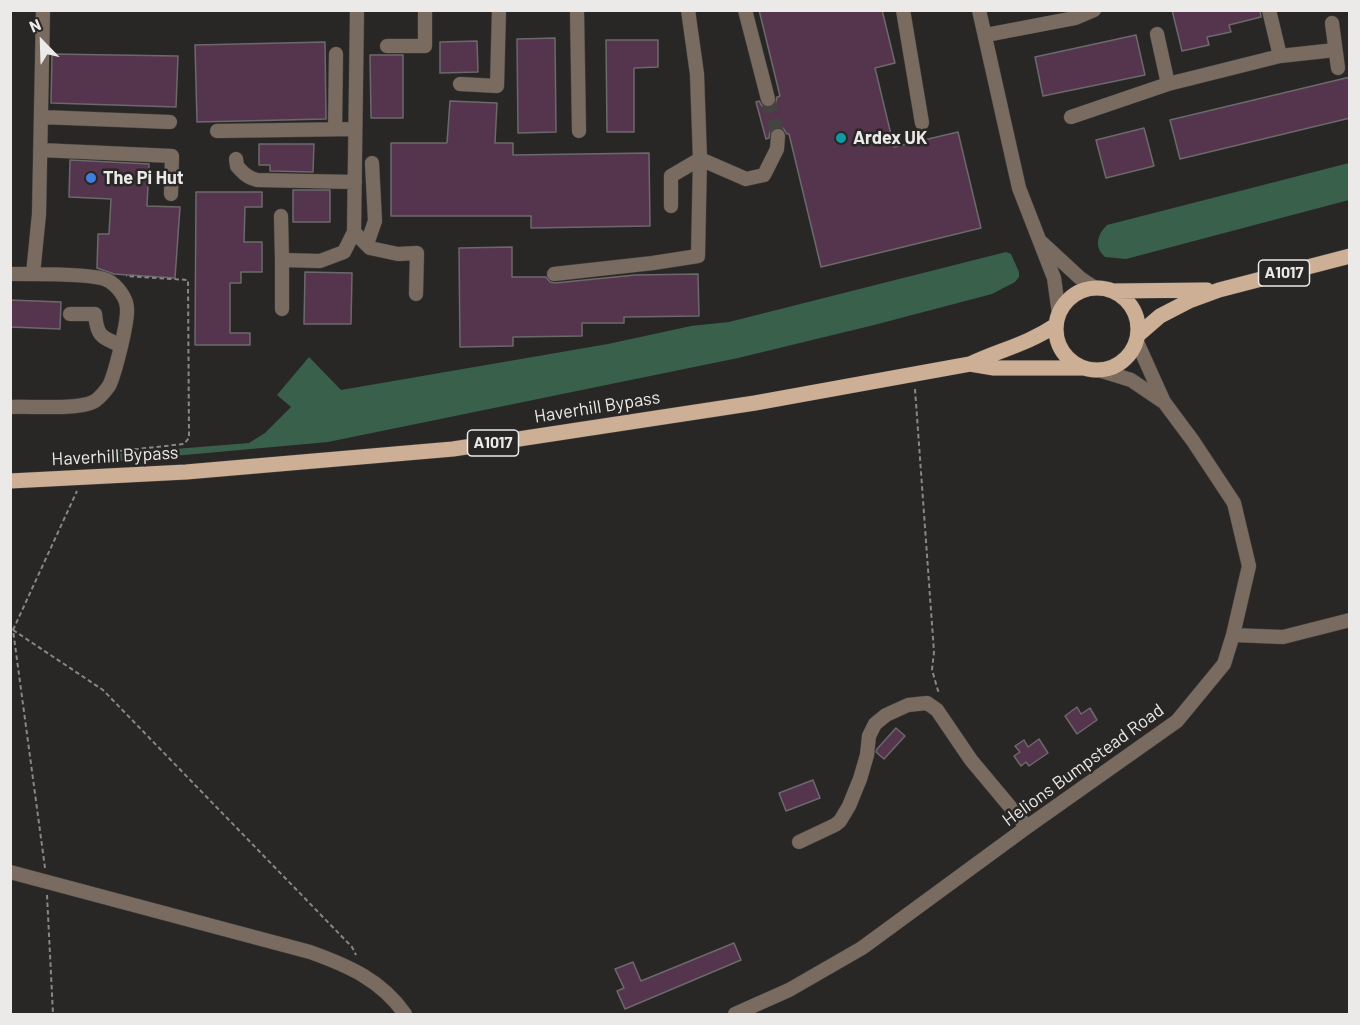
<!DOCTYPE html>
<html>
<head>
<meta charset="utf-8">
<style>
	body { margin:0 }
	#map { position:relative; width:1360px; height:1025px; overflow:hidden; background:#292725; font-family:Barlow,sans-serif }
	canvas { display:block }
	.frame { position:absolute; inset:0; border:12px solid #eceae9; pointer-events:none }
	.north { position:absolute; left:12px; top:12px; width:60px; height:60px; -webkit-text-stroke:4px #292725; paint-order:stroke; rotate:337deg; font-size:16px; font-weight:700; line-height:24px; text-align:center; color:#eceae9 }
	.north::after { content:''; display:block; margin:auto; width:21px; height:27px; background:#eceae9; clip-path:polygon(50% 0,100% 100%,50% 72%,0 100%) }
</style>
</head>
<body>
<div id="map">
<canvas width="1360" height="1025"></canvas>
<div class="frame"></div>
<div class="north">N</div>
</div>
<script>
const c = document.querySelector('canvas').getContext('2d');
c.lineJoin = 'round';
function fillPath(path, color) { c.fillStyle = color; c.fill(path, 'evenodd'); }
function strokePath(path, color, width, dash) { c.strokeStyle = color; c.lineWidth = width; c.lineCap = dash ? 'butt' : 'round'; c.setLineDash(dash || []); c.stroke(path); }
function drawText(font, color, halo, rows, align = 'center') {
  c.font = font + ' Barlow,sans-serif'; c.lineWidth = 5; c.setLineDash([]); c.textBaseline = 'middle'; c.strokeStyle = halo; c.fillStyle = color; for (const [text, x, y, turn = 0] of rows) {
    c.save(); c.translate(x, y); c.rotate((+turn || 0) * Math.PI / 180); c.textAlign = isNaN(turn) ? turn : align; if (halo) c.strokeText(text, 0, 0); c.fillText(text, 0, 0); c.restore();
  }
}
const forest = new Path2D(`
	M1349,163V200L1126,259L1105,257C1094,247 1097,235 1107,225Z
	M1006,252L1011,254L1019,272V277L1015,282L992,294L874,325L738,358L328,442L96,463L101,455L249,443L265,433L291,407L277,395L309,357L341,390L608,344L691,326L729,322Z`);
const building = new Path2D(`
	M759,10H882L895,63L875,68L894,147L958,132L981,228L821,267L789,134H787L783,128H775L770,131L769,138L766,139L756,102L759,101L762,106L770,108L775,105L777,97L780,96Z
	M1172,10H1260L1261,17L1229,25L1231,32L1207,37L1209,45L1182,51Z
	M1136,35L1145,75L1043,96L1035,57Z
	M555,38L556,132L518,133L517,39Z
	M606,40H658V67L634,68V132H607Z
	M477,41L478,72L440,73V42Z
	M325,42L326,119L197,122L195,45Z
	M52,54L178,56L176,107L51,103Z
	M370,55H403V118H371Z
	M1350,77V118L1180,159L1170,120Z
	M450,101L497,103L495,143H513V155L649,153L650,226L531,228V216H391V143H447Z
	M1144,128L1154,166L1106,178L1096,140Z
	M259,144H314L313,172L270,171V165H259Z
	M70,160L149,164L147,206L180,207L175,278L114,274L97,268L98,234H109L111,199L69,197Z
	M293,190H330V222H293Z
	M196,192H262V207H245L244,242H262V272H241V283H230V333H250V345H195Z
	M512,247V277H546L550,282L555,283L635,275L698,274L699,316L624,317V323H582V336L513,337V346L460,347L459,248Z
	M305,272L352,273L351,324H304Z
	M10,300L61,302L60,329L10,327Z
	M1077,707L1081,714L1090,708L1097,720L1077,734L1065,716Z
	M896,728L905,736L884,759L876,752L877,749Z
	M1039,739L1048,753L1029,766L1026,762L1021,766L1014,756L1020,752L1015,746L1024,740L1028,747Z
	M813,780L820,798L786,811L779,793Z
	M734,943L741,960L625,1009L617,991L624,988L615,969L633,962L641,981Z`);
const minorTunnel = new Path2D(`
	M768,99L778,136`);
const path = new Path2D(`
	M915,389L934,652L932,670L939,694
	M90,463L91,454L184,444L189,438L188,280L126,276
	M13,630L103,690L352,947L356,955
	M45,868L13,630L77,491
	M47,895L53,1014`);
const minor = new Path2D(`
	M577,10L579,131
	M745,10L768,99
	M903,10L922,123
	M979,10L1019,188L1054,278L1059,314
	M1332,23L1338,68
	M1157,34L1168,84
	M986,35L1075,18L1094,10
	M387,46H425V10
	M1280,56L1335,50
	M460,84L497,86L499,10
	M41,117L170,122
	M1071,117L1168,84L1280,56L1269,10
	M335,129L336,54
	M217,131L355,129
	M40,150L172,156L171,194
	M236,159L237,166C243,173 248,178 257,180L355,182
	M700,159L746,179L764,175L777,149L778,136
	M671,206V176L700,159
	M281,216L282,260L320,261L344,252L354,232L357,10
	M354,232L370,248L398,254L417,253L416,294
	M1041,242L1080,278L1095,288
	M367,244L375,221L372,163
	M282,260V309
	M10,274C29,274 93,273 107,280C117,285 127,298 127,309C128,322 115,374 109,386C106,390 98,400 93,402C77,410 30,406 10,407
	M33,274L39,214L43,10
	M554,274L653,263L698,256L700,159L697,74L688,10
	M70,314H95C97,335 100,337 120,345
	M1102,371L1131,380L1162,401
	M1233,635L1283,637L1350,620
	M799,842L835,825L840,821L849,806L860,779L867,755L869,736L875,724L886,715L908,705L927,703L937,710L971,760L1027,827
	M10,872L310,952C349,966 381,980 405,1014
	M735,1014L789,990L862,948L1027,827L1177,721L1224,664L1233,635L1249,566L1234,503L1193,441L1164,402L1137,342`);
const major = new Path2D(`
	M1056 329a41 41 0 1 1 82 0a41 41 0 1 1-82 0Z
	M1114,291L1207,290
	M1138,335L1160,316L1189,301L1219,290L1350,256
	M970,364L994,368H1081
	M10,481L186,472L453,449L755,403L970,364C1000,350 1028,344 1056,325`);
const markers = [
	[841,138,6,"#0f9aa8"],
	[91,178,6,"#3f7fe0"]
];
const shields = [
	[1284,273,51],
	[493,443,51]
];
const shieldNames = [
	["A1017",1284,273],
	["A1017",493,443]
];
const poiNames = [
	["Ardex UK",853,138],
	["The Pi Hut",103,178]
];
const streetNames = [
	["Haverhill Bypass",597,407,-9],
	["Haverhill Bypass",115,456,-3],
	["Helions Bumpstead Road",1083,765,-36]
];
fillPath(forest, '#39604a');
fillPath(building, '#55354d');
strokePath(building, '#6c696b', 1.5);
strokePath(minorTunnel, '#464442', 14, [14, 7]);
strokePath(minor, '#444240', 15);
strokePath(major, '#444240', 16);
strokePath(path, '#898786', 2, [4.5, 3]);
strokePath(minor, '#796b5f', 14);
strokePath(major, '#cdaf95', 15);
for (const [x, y, r, color] of markers) { const dot = new Path2D(); dot.arc(x, y, r, 0, 2 * Math.PI); c.fillStyle = color; c.fill(dot); strokePath(dot, '#292725', 2); }
for (const [x, y, w] of shields) { const box = new Path2D(); box.roundRect(x - w / 2, y - 13, w, 26, 4.5); c.fillStyle = '#292725'; c.fill(box); strokePath(box, '#eceae9', 1.5); }
drawText('bold 16px', '#eceae9', null, shieldNames);
drawText('bold 18px', '#eceae9', '#292725', poiNames, 'left');
drawText('18px', '#eceae9', '#292725', streetNames);
</script>
</body>
</html>
